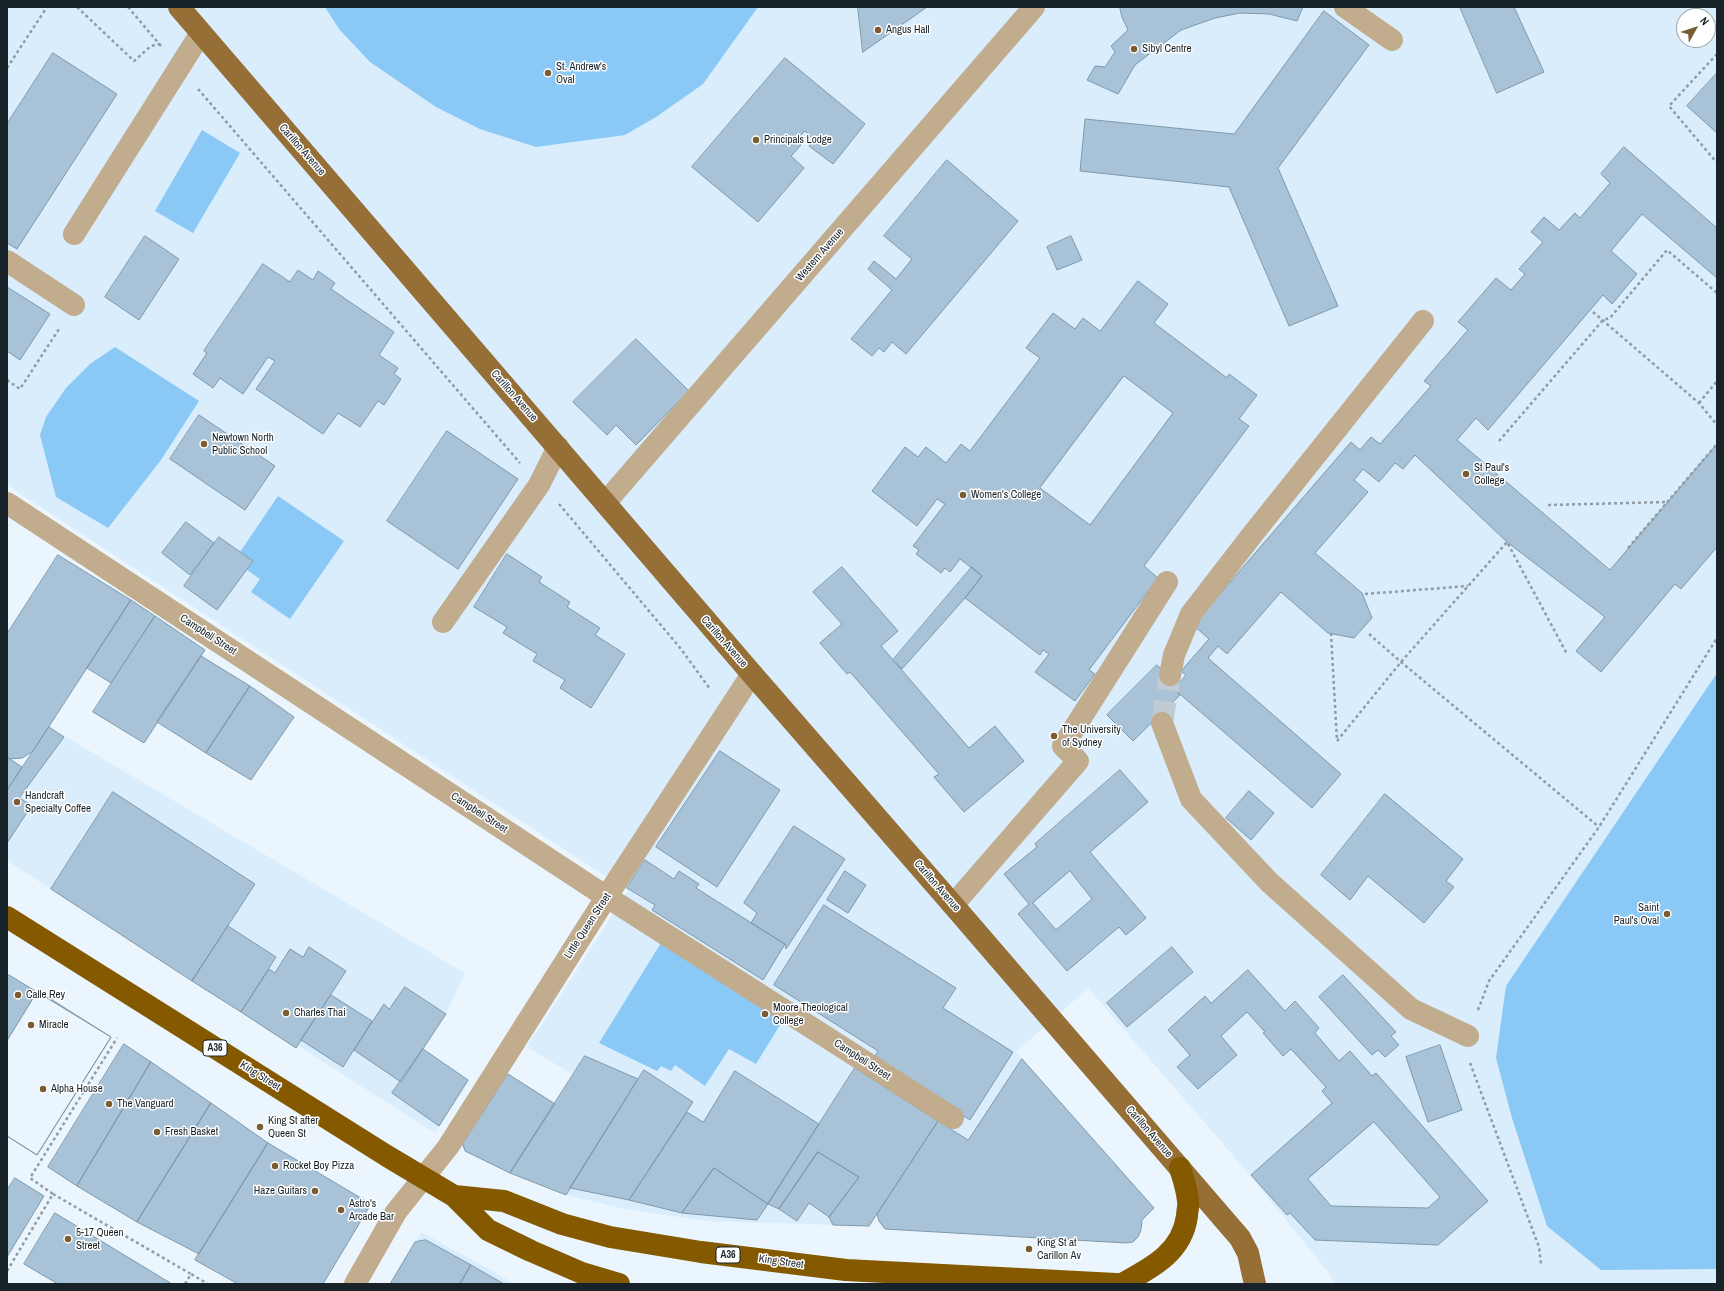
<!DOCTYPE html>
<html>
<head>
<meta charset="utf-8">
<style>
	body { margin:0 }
	#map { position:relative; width:1724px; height:1291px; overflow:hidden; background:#eaf5fd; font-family:"Archivo Narrow",sans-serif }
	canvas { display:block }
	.frame { position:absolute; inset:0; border:8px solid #172229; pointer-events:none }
	.north { position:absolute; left:1676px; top:8px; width:40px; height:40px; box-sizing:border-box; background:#fff; border:1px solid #a2a7a9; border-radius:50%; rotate:51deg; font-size:11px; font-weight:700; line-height:16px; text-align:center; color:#172229 }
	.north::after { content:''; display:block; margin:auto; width:14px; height:18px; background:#795c30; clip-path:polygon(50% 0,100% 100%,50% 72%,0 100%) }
</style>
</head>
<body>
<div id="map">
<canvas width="1724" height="1291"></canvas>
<div class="frame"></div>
<div class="north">N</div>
</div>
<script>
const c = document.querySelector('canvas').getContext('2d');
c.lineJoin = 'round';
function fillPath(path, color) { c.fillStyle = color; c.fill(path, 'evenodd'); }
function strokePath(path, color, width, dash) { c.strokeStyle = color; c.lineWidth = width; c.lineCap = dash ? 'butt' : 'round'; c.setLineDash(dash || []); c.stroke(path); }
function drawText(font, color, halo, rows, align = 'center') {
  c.font = font + ' "Archivo Narrow",sans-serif'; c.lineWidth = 3; c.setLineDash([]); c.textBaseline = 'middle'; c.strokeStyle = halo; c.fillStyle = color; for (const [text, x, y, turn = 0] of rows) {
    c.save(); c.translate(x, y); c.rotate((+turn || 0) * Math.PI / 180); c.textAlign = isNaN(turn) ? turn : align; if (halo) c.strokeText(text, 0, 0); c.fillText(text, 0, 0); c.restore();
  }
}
const built = new Path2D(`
	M7,7H1717V1284H1336L1328,1272L1244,1168L1088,988L1016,1052L1154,1208L1142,1220L1141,1230L1133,1242L1126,1243L885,1229L877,1215L869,1226L705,1221L621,1208L566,1195L510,1173L460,1147L508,1074L555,1103L579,1065L572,1074L527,1047L628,891L7,485ZM1684,16H1708V40H1684Z
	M49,727L465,973L446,1014L423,1049L468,1080H470L435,1133L7,861V757L22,767Z
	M422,1232L515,1284H390Z`);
const green = new Path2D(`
	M325,7H758L703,84L656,117L625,135L536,147L480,129L436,107L370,62L339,29Z
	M202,130L240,153L193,233L155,211Z
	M115,347L199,401L161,460L108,528L56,497L40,435L46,417L66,388L90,364Z
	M278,496L344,541L290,619L251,592L260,579L247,570L253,561L240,552Z
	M1717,673V1269L1601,1270L1547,1226L1512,1118L1496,1058L1506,986Z
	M661,943L783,1020L756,1064L729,1049L705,1086L675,1065L671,1071L661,1066L657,1071L599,1043Z`);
const building = new Path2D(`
	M858,7H927L863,52Z
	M1120,7H1303L1297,21L1269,14L1240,13L1215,18L1181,30L1135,65L1118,94L1087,80L1095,66L1105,67L1115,52L1111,46L1128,30L1122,17Z
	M1460,7H1514L1544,72L1497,93Z
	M1324,11L1369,45L1278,168L1338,306L1289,326L1229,187L1080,171L1085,119L1234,134Z
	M53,53L117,94L17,249L7,243V124Z
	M785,58L865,124L833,164L809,146L813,139L805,131L795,141L801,145L791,156L804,168L758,222L692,167Z
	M1717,73V133L1687,106Z
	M1624,147L1717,228V278L1642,214L1611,251L1637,274L1612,304L1603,295L1488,430L1476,418L1457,440L1610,570L1717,444V547L1681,589L1675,584L1601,672L1576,651L1605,617L1507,542L1415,455L1403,469L1395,463L1379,482L1363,469L1354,480L1368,492L1315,553L1362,593L1372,618L1354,638L1328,633L1281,592L1227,654L1218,646L1208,658L1341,774L1312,808L1174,689L1186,675L1181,671L1209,639L1193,625L1351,442L1360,450L1371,437L1380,444L1431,386L1424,381L1468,330L1458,322L1496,278L1511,290L1525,274L1519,269L1543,242L1531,232L1544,217L1559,230L1575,213L1580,218L1610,183L1601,174Z
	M947,160L1018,221L906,354L892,342L884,352L879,348L872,356L851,339L892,290L868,269L874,261L896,279L912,259L884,236Z
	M145,236L179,259L139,320L105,297Z
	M1071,236L1082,260L1057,270L1047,247Z
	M263,264L290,282L298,270L313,280L318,271L335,283L331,289L394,332L379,355L398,368L394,374L401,379L384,405L378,401L360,427L338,413L323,434L256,389L275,361L268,357L243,394L220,378L213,388L193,374L207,353L204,351Z
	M1138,281L1168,304L1154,323L1227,378L1229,374L1257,395L1239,419L1249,426L1144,566L1158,578L1089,670L1095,674L1075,701L1035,672L1049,654L1043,650L1040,655L965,598L982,576L960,559L950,572L945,568L941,573L916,554L919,550L913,546L945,504L937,499L917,526L872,491L905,447L918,457L926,447L946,463L961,444L970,451L1040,358L1026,348L1053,313L1075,329L1083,318L1100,331ZM1124,376L1173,413L1090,525L1040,488Z
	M7,287L50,314L20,360L7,351Z
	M636,339L689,391L636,445L616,425L607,435L573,402Z
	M199,415L275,466L245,510L170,459Z
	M447,431L518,479L458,569L387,521Z
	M186,522L214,543L190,575L162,553Z
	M219,537L253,561L217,610L184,586Z
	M507,554L542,577L539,582L570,602L567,607L600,628L595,635L625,654L591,708L560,688L565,680L533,661L537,654L503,633L507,627L474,607Z
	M58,555L131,600L33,751L22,758L9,759L7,757V634Z
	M842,567L898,631L881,646L969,748L995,726L1024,761L964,812L934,777L939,774L850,672L847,674L820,643L842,624L813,592Z
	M972,567L982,576L965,598L902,669L893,660Z
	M131,600L155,616L111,683L87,668Z
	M155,616L205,650L144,743L93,712Z
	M201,656L250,686L206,753L157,722Z
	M1157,665L1178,686L1174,689L1180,695L1133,741L1107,715Z
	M250,686L294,717L251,780L206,753Z
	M49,727L64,737L19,798L32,805L7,843V791Z
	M720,751L780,790L717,887L656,847Z
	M7,757L22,767L7,790Z
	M1120,770L1148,802L1090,852L1146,918L1126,935L1119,927L1067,971L1018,914L1029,904L1004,874L1037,847L1035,844ZM1070,871L1092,899L1056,930L1033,903Z
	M1249,791L1274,813L1251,840L1226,818Z
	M113,792L255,884L192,981L51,889Z
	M1385,794L1463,859L1446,881L1454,887L1424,923L1368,876L1350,900L1321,875Z
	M794,826L845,859L786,949L785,944L751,923L757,913L744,903Z
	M645,860L674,879L679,871L699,884L696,888L785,944L763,980L652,910L655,905L627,888Z
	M845,871L866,885L848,913L827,900Z
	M824,905L956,988L943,1008L1013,1052L970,1120L874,1058L878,1051L774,985Z
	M228,926L276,957L241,1012L192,981Z
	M309,947L346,971L296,1048L241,1012L269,969L275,973L290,949L303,957Z
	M1172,947L1193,972L1127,1027L1107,1003Z
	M1248,970L1285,1011L1295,1001L1319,1028L1315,1033L1339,1061L1350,1051L1372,1076L1376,1073L1488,1201L1438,1245L1315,1240L1290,1213L1287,1215L1251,1175L1332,1103L1322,1091L1326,1087L1291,1049L1283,1056L1263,1033L1265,1032L1247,1012L1221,1036L1237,1055L1198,1089L1177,1067L1190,1055L1168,1030L1205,996L1211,1003ZM1374,1122L1440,1197L1428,1208L1331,1206L1308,1179Z
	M9,975L111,1037L37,1155L7,1136V978Z
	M1343,975L1396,1032L1391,1036L1399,1045L1385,1057L1378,1050L1372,1055L1319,997Z
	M405,987L446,1014L401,1082L354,1050L384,1004L389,1009Z
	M38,991L111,1037L37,1155L7,1136V1041Z
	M331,995L372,1021L343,1067L301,1040Z
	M124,1044L151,1062L77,1186L48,1167Z
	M1440,1045L1462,1110L1428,1122L1406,1057Z
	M423,1049L468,1080L439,1126L392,1093Z
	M585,1056L638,1079L566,1195L510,1173Z
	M1022,1059L1154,1208L1142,1220L1141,1230L1138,1237L1133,1242L1126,1243L885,1229L879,1221L877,1214L938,1121L968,1140Z
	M151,1062L211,1103L137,1222L77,1186Z
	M855,1068L938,1121L869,1226L833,1225L829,1217L859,1177L818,1152L779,1209L768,1204Z
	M644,1070L693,1102L629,1200L570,1188Z
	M735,1071L819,1124L768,1204L714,1168L682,1213L629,1200L687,1112L703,1122Z
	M508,1074L555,1104L510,1173L465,1151L463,1144Z
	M211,1103L268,1143L199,1254L137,1222Z
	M268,1143L371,1204L323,1284H238L195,1260Z
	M818,1152L859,1177L829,1217L809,1203L797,1221L779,1209Z
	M714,1168L768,1204L757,1220L682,1213Z
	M15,1178L44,1196L7,1257V1190Z
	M55,1213L172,1284H58L24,1264Z
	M426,1240L471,1265L460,1284H390L415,1242Z
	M471,1265L504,1284H460Z`);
const minorTunnel = new Path2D(`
	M1162,723L1170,675`);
const path = new Path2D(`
	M77,7L134,61L151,46L160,44
	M128,7L161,46
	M1717,54L1669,106L1717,163
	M7,68L47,7
	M198,89L520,463
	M1593,312L1699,403L1717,425
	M7,380L20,389L59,329
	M1699,403L1717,381
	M1499,441L1603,320L1610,318L1667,250L1717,293
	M559,504L681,649L710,689
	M1548,505L1668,502
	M1628,548L1717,444
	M1365,594L1468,586
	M1331,633L1337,741
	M1369,634L1401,662L1599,827
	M1337,741L1401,662L1507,542L1567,654
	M1478,1010L1489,981L1599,827L1717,638
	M1470,1063L1539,1247L1541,1264
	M53,1194L191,1274
	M7,1271L53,1194L30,1178L117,1038
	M185,1284L191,1274L208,1284`);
const minor = new Path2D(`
	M1345,7L1392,40
	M74,234L201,33
	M7,261L74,305
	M7,503L596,890L953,1118
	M605,503L1034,7
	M443,622L539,485L558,447
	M1170,675L1174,655L1191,614L1252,535L1423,321
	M1162,723L1191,799L1269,882L1411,1009L1468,1036
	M953,905L1078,761L1063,746L1167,582
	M355,1284L396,1212L448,1147L607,896L752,674`);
const major = new Path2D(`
	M179,7L752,674L953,905L1240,1238L1248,1253L1255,1284`);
const highway = new Path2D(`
	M7,917L387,1156L454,1196L504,1201L562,1224L610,1237L701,1252L846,1270L1116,1284
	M454,1196L488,1230L531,1251L582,1273L619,1284
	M1122,1284C1151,1268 1182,1253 1187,1216C1187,1211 1189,1206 1188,1201C1187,1189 1183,1178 1180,1168`);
const markers = [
	[878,30,4,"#795c30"],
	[1134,49,4,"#795c30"],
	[548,73,4,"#795c30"],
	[756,140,4,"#795c30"],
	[204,444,4,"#795c30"],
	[1466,474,4,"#795c30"],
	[963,495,4,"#795c30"],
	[1054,736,4,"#795c30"],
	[17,802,4,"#795c30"],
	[1667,914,4,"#795c30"],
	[18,995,4,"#795c30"],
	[286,1013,4,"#795c30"],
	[765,1014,4,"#795c30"],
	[31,1025,4,"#795c30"],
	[43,1089,4,"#795c30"],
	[109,1104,4,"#795c30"],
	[260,1127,4,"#795c30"],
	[157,1132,4,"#795c30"],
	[275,1166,4,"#795c30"],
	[315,1191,4,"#795c30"],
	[341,1210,4,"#795c30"],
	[68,1239,4,"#795c30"],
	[1029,1249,4,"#795c30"]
];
const shields = [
	[215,1048,24],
	[728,1255,24]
];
const shieldNames = [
	["A36",215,1048],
	["A36",728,1255]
];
const poiNames = [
	["Angus Hall",886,30],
	["Sibyl Centre",1142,49],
	["St. Andrew's",556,67],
	["Oval",556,80],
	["Principals Lodge",764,140],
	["Newtown North",212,438],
	["Public School",212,451],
	["St Paul's",1474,468],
	["College",1474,481],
	["Women's College",971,495],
	["The University",1062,730],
	["of Sydney",1062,743],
	["Handcraft",25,796],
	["Specialty Coffee",25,809],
	["Saint",1659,908,"right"],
	["Paul's Oval",1659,921,"right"],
	["Calle Rey",26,995],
	["Moore Theological",773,1008],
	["College",773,1021],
	["Charles Thai",294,1013],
	["Miracle",39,1025],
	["Alpha House",51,1089],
	["The Vanguard",117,1104],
	["King St after",268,1121],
	["Queen St",268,1134],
	["Fresh Basket",165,1132],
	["Rocket Boy Pizza",283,1166],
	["Haze Guitars",307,1191,"right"],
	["Astro's",349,1204],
	["Arcade Bar",349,1217],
	["5-17 Queen",76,1233],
	["Street",76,1246],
	["King St at",1037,1243],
	["Carillon Av",1037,1256]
];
const streetNames = [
	["Carillon Avenue",302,150,49],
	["Western Avenue",820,255,-49],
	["Carillon Avenue",514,396,49],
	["Campbell Street",208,635,33],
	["Carillon Avenue",724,642,49],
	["Campbell Street",479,813,33],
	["Carillon Avenue",937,886,49],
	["Little Queen Street",588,926,-57],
	["Campbell Street",862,1060,33],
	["King Street",260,1076,32],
	["Carillon Avenue",1149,1132,49],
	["King Street",781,1262,8]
];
fillPath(built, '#d9edfd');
fillPath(green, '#8ac8f5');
fillPath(building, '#a8c3d7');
strokePath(building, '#7f99ac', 1);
strokePath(minorTunnel, '#c0cbd3', 22, [22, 11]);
strokePath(path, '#909ba3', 2.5, [3, 3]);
strokePath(minor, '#c1ac8e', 22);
strokePath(major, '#956f35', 22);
strokePath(highway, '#845900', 22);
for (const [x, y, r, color] of markers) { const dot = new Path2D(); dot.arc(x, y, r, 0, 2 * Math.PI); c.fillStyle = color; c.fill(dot); strokePath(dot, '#fff', 1.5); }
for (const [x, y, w] of shields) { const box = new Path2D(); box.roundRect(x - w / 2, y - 8, w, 16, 3); c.fillStyle = '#fff'; c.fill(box); strokePath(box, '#172229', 1); }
drawText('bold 10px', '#172229', null, shieldNames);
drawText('11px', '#172229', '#fff', poiNames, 'left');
drawText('11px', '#172229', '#fff', streetNames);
</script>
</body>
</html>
